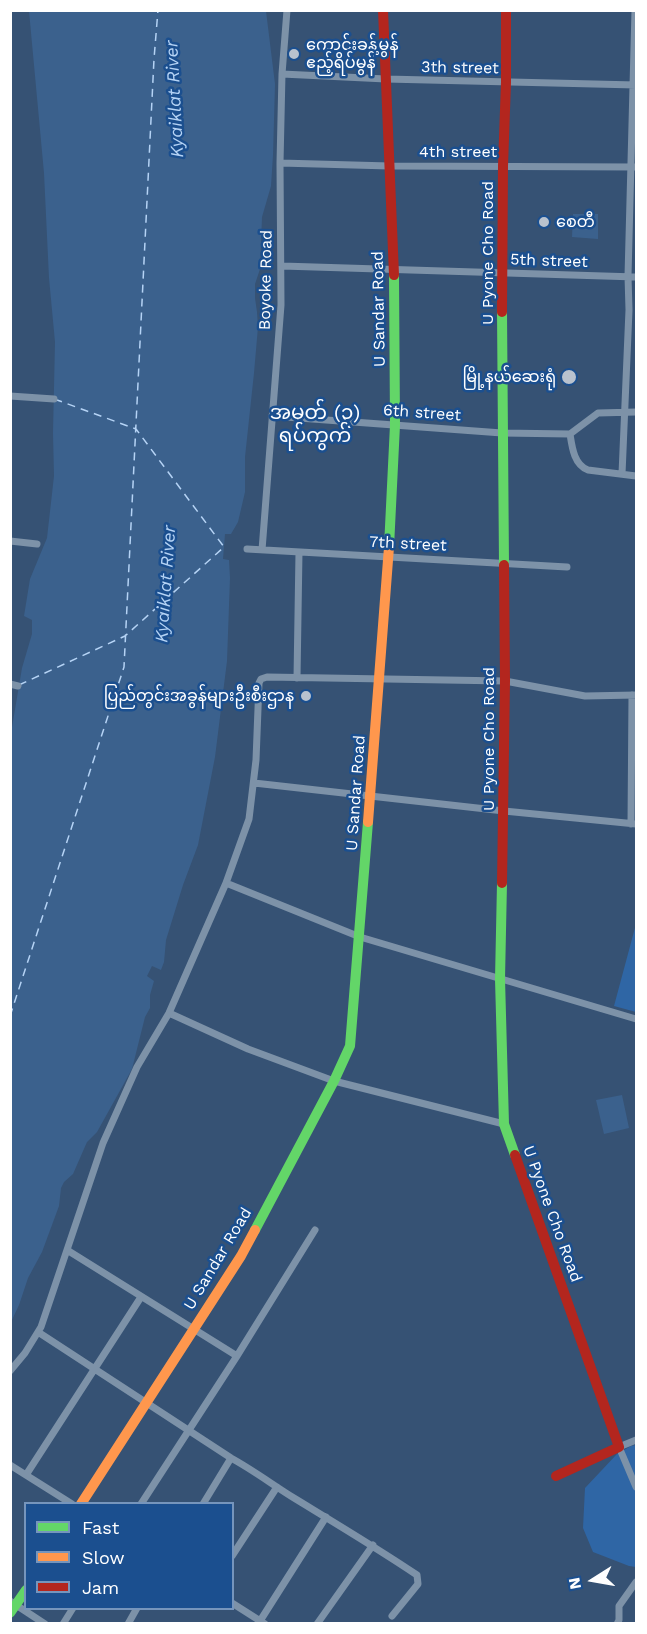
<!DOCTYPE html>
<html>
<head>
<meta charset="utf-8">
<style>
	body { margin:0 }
	#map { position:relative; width:647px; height:1634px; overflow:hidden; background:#365274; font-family:"Work Sans",sans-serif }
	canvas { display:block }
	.frame { position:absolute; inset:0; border:12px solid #fff; pointer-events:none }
	.legend { position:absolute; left:24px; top:1502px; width:210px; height:108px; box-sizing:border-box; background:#1b4f8f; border:2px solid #7695bc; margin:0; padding:8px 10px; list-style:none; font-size:18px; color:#fff }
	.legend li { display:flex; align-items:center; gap:12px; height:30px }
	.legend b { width:30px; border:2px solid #7695bc }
	.north { position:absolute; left:563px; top:1550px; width:60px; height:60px; -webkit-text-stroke:4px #1b4f8f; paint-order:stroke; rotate:259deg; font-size:16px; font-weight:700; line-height:24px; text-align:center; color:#fff }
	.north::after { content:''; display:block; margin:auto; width:21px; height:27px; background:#fff; clip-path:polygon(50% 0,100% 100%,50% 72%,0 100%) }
</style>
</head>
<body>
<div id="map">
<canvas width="647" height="1634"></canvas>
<div class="frame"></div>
<ul class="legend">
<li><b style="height:8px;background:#63d668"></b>Fast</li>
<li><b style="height:8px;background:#ff974d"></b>Slow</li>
<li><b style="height:8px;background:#b3261e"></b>Jam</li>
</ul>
<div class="north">N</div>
</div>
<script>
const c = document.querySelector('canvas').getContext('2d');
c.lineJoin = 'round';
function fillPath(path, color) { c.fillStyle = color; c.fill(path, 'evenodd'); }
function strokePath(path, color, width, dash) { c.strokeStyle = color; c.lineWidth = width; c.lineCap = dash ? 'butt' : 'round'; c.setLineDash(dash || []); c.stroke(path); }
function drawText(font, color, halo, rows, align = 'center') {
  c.font = font + ' "Work Sans","Noto Sans Myanmar",sans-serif'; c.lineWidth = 5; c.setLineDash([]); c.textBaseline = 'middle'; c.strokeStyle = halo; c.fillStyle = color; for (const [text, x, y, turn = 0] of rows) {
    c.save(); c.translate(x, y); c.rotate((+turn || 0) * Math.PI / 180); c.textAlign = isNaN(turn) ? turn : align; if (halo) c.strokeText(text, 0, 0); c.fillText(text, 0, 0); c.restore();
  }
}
const green = new Path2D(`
	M636,924V1012L614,1006Z
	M636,1445V1567L629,1566L593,1552L583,1528L585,1488L617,1454L631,1446Z`);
const water = new Path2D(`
	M29,11H266L275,84L273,155L271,186L262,217L260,269L255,284V298L257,312L258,327L254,373L245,457V492L238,522L231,534H225L223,559L229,560L230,578L227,661L215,757L198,845L183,885L166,940L164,962L161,970L152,966L147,976L154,981L150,995V1008L145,1017L132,1069L97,1132L87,1142L73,1174L64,1182L61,1188L59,1206L42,1252L28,1278L19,1305L11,1322L10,739L22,668L32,634V620L24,616L30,579L47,538L54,476L53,433L55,342L49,278L44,173Z
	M573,214H598V239L572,237Z
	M622,1095L629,1128L604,1134L596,1100Z`);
const ferry = new Path2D(`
	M19,685L125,636L224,547L136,429L57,400
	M10,1016L124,667L154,59L158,10`);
const street = new Path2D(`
	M282,74L386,79L636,85
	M280,163L390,166L636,167
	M282,266L636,277
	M10,396L54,399
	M272,416L502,433L570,434
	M570,434C572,447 574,465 588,470L636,476
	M570,434L598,413L636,412
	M622,474L629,310L628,276L635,10
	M10,541L37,544
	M247,549L567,567
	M262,550L281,305L280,163L282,74L287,10
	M297,678L299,552
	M10,684L18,686
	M254,783L504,811L636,824
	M631,824L632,695
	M226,883L360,937L636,1019
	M169,1013L248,1049L334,1081L504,1124
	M67,1250L237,1356
	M38,1332L231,1458C253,1470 273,1485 294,1498C335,1523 377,1548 417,1575L418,1584L392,1616
	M10,1371L25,1353L41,1327L103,1143L137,1067L169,1013L226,883L249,819L256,760L259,683L261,679L267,677L505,681L585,696L636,695
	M636,1440L619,1447L636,1487
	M10,1465L72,1504
	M26,1475L141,1297
	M141,1504L237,1356L315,1230
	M203,1504L231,1458
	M232,1556L277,1487
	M10,1601L45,1624
	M232,1603L265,1624
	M260,1621L326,1517
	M63,1624L73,1608
	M128,1624L137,1608
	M317,1624L373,1545
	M617,1624L619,1620V1606L636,1582`);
const fast = new Path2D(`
	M502,312L504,565
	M389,547L395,425L394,275
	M502,883L500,979L504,1124L515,1155
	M255,1230L334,1081L350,1046L368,822
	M10,1613L26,1590`);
const slow = new Path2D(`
	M368,822L389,547
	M81,1504L241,1256L255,1230`);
const jam = new Path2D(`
	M383,10L394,275
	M502,312L503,166L506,82V10
	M502,883L505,681L504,565
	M515,1155L619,1447L556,1476`);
const markers = [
	[294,54,6,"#b9c2ce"],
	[544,222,6,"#b9c2ce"],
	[569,377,8,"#b9c2ce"],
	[306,696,6,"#b9c2ce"]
];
const poiNames = [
	["ကောင်းခန့်မွန်",306,45],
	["ဧည့်ရိပ်မွန်",306,63],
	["စေတီ",556,222],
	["မြို့နယ်ဆေးရုံ",556,377,"right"],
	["ပြည်တွင်းအခွန်များဦးစီးဌာန",294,696,"right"]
];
const streetNames = [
	["3th street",460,68,1],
	["4th street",458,152],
	["U Pyone Cho Road",488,253,-90],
	["5th street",549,261,2],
	["Boyoke Road",266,280,-89],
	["U Sandar Road",379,309,-91],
	["6th street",422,413,4],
	["7th street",408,544,3],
	["U Pyone Cho Road",489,739,-90],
	["U Sandar Road",356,793,-86],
	["U Pyone Cho Road",552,1214,70],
	["U Sandar Road",218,1259,-59]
];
const waterNames = [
	["Kyaiklat River",175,99,-93],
	["Kyaiklat River",166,584,-86]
];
const quarterNames = [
	["အမှတ် (၃)",315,413],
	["ရပ်ကွက်",315,436]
];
fillPath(green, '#2f66a5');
fillPath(water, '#3b618d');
strokePath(ferry, '#b5d3f5', 1.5, [8, 6]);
strokePath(street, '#7d92a8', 7);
strokePath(fast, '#63d668', 10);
strokePath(slow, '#ff974d', 10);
strokePath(jam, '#b3261e', 10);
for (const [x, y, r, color] of markers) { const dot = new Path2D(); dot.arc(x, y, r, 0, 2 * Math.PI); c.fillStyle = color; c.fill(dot); strokePath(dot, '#1b4f8f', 2); }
drawText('16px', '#fff', '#1b4f8f', poiNames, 'left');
drawText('16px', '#fff', '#1b4f8f', streetNames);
drawText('italic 18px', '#b5d3f5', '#1b4f8f', waterNames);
drawText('20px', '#fff', '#1b4f8f', quarterNames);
</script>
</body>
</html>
